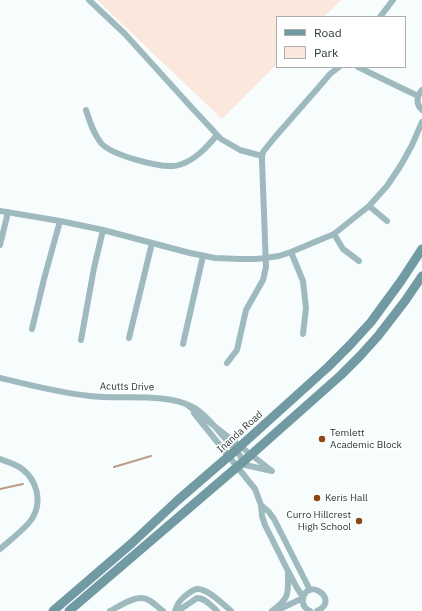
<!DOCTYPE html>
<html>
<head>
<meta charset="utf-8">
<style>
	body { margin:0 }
	#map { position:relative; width:422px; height:611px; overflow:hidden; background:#f7fcfd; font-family:"IBM Plex Sans",sans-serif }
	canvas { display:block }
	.legend { position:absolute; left:276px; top:16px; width:130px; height:52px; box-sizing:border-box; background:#fff; border:1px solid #abafb0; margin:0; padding:5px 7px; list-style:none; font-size:12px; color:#2d383a }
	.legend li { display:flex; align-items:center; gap:8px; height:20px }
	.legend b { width:20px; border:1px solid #abafb0 }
</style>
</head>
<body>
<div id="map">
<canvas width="422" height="611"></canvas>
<ul class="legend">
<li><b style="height:5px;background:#719aa2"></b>Road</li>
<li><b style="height:11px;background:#fbe7db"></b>Park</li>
</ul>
</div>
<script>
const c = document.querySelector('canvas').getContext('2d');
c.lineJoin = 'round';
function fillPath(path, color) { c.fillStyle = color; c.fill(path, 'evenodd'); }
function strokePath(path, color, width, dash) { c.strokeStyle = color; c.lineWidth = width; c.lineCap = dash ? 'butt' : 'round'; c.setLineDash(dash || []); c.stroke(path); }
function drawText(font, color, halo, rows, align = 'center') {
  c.font = font + ' "IBM Plex Sans",sans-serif'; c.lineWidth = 3; c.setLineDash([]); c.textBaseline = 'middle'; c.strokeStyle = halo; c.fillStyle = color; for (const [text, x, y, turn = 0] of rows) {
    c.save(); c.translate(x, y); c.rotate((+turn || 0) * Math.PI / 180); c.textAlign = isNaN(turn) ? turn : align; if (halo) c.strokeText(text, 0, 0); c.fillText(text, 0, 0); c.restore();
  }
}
const green = new Path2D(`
	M97,0H341L324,17H277V64L222,119Z`);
const stream = new Path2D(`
	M114,467L151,456
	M0,489L23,484`);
const minor = new Path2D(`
	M89,0L125,34L193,109L221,139L240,150L262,156
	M380,17L393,0
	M358,67L418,96
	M422,90C416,97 416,104 422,110
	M86,110C90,122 93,133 101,143C111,155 157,167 173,166C176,166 179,165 182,164C196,159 207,147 217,135
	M369,206L387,221
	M0,211L60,221L103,230L190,253L215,258L240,259H256L265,258L279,256L291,252L334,234L369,206L387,186L401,165L412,145L422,122
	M334,234L343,249L359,261
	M0,245L8,212
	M291,252L303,281L306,308L303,334
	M32,329L44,279L60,221
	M129,338L152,243
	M81,340L94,268L103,230
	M183,344L203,256
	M227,363L237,350L246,310L263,280L266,267L262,160V156L263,152L275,137L318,88L330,74L339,67
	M0,378C30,385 59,393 90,396C120,400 166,392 193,407C204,413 213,424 221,434C230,444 241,453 245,465L272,471L186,404
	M194,413L255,489L261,505L262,516L265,525L288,571L297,588L303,597
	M0,459C8,462 16,464 22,469C37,480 42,501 33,517C28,527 9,541 0,549
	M261,505L269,512L274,519L310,590
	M278,610L303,598
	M110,611C118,607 133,597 142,598C150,598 157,607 163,611
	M175,611C177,604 180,600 185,596C189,593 192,590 197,589C207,588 223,604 231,611
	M178,611L197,598C205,598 212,606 217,611
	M272,611C290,598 288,594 288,573
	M310,611C306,609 302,605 303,599C307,576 341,600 317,611`);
const secondary = new Path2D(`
	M53,611L132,543L178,500L236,450L328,367L350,345L371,322L401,281L422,249
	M69,611L244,461L341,375L360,356L378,336L405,301L422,276`);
const markers = [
	[322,439,4,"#8a4914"],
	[317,498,4,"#8a4914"],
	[359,521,4,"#8a4914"]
];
const streetNames = [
	["Acutts Drive",127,387,1],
	["Inanda Road",240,432,-42]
];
const poiNames = [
	["Temlett",330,433],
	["Academic Block",330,445],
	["Keris Hall",325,498],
	["Curro Hillcrest",351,515,"right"],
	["High School",351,527,"right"]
];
fillPath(green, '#fbe7db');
strokePath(stream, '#ba9c87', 2);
strokePath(minor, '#9fbabf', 6);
strokePath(secondary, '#719aa2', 9);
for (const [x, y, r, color] of markers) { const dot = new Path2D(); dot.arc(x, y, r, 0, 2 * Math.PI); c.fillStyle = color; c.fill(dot); strokePath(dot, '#fff', 1.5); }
drawText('10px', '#2d383a', '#fff', streetNames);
drawText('10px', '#2d383a', '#fff', poiNames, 'left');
</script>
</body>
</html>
